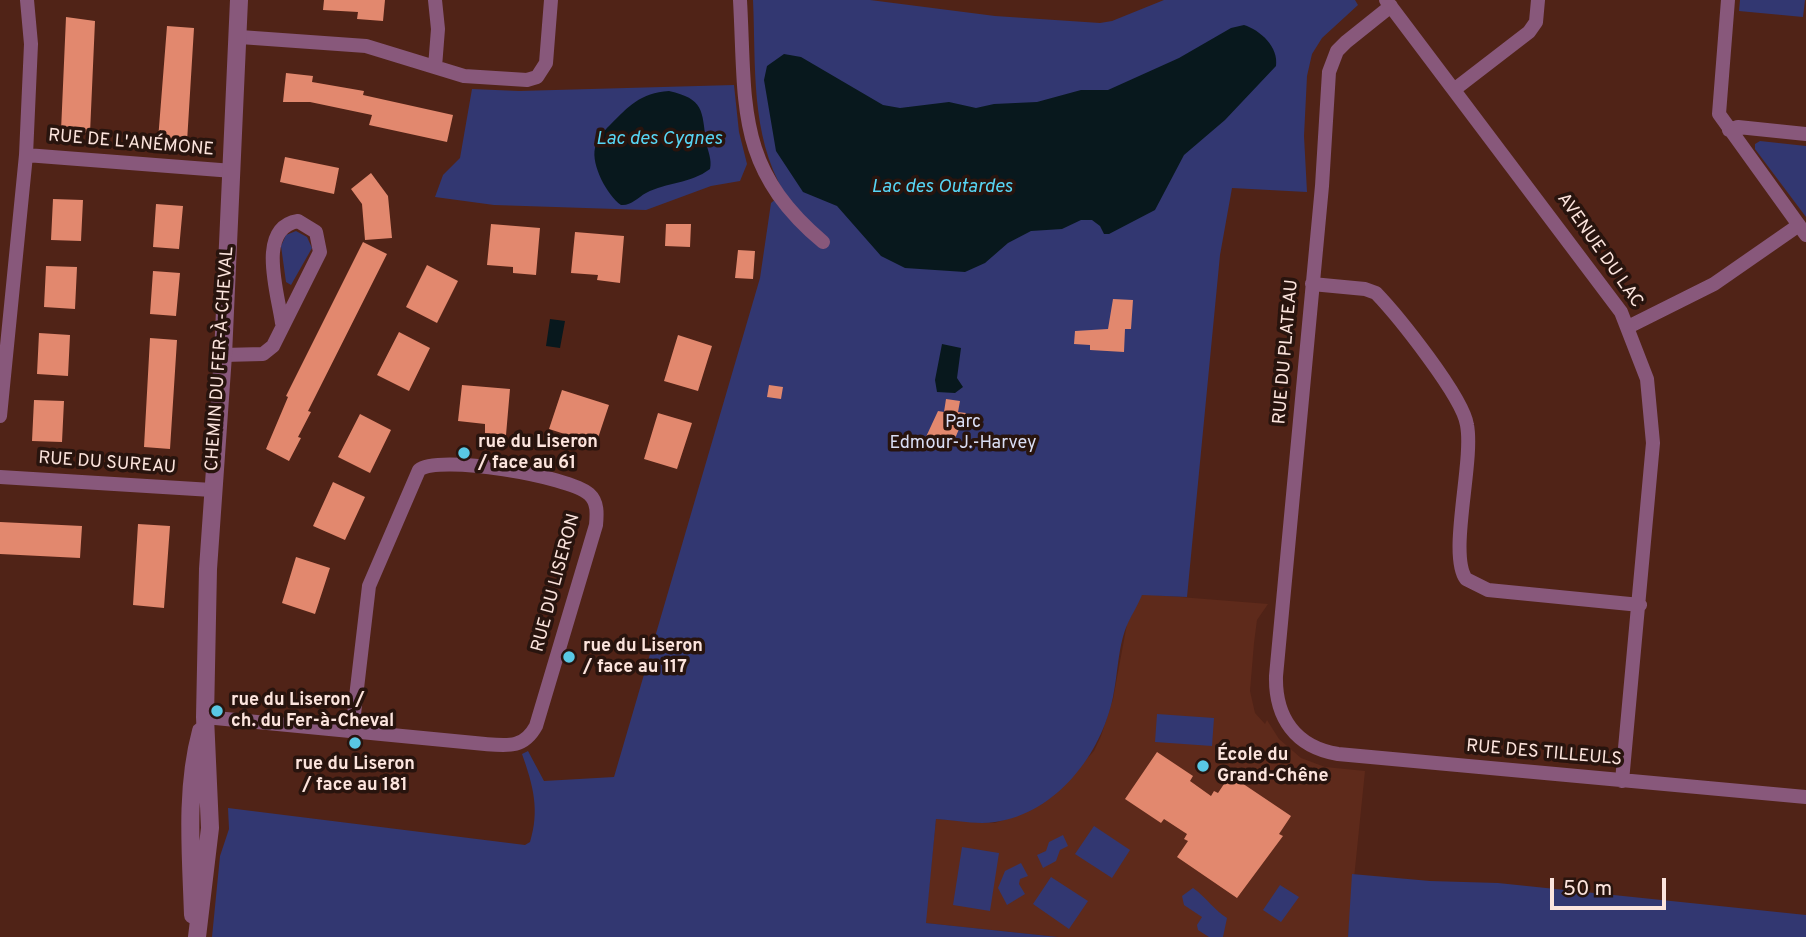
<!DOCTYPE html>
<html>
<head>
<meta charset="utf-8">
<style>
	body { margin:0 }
	#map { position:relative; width:1806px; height:937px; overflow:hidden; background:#502317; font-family:Overpass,sans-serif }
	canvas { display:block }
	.scale { position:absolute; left:1550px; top:878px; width:116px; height:32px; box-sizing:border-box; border:4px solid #fce4dd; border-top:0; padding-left:9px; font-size:21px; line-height:24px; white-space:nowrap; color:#fce4dd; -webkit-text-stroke:5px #28140e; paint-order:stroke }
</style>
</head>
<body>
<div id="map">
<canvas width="1806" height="937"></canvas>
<div class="scale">50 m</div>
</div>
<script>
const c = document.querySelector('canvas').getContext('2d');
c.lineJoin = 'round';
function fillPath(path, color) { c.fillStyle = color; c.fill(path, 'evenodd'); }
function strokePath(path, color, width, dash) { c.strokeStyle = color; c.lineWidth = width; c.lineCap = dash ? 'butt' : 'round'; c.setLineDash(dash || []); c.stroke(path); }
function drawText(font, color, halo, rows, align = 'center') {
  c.font = font + ' Overpass,sans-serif'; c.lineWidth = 7; c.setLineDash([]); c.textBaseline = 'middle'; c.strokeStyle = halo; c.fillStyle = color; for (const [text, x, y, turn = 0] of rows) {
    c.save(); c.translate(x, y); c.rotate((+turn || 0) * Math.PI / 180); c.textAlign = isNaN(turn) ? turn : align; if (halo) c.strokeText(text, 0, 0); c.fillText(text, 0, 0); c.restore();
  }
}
const built = new Path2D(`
	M1142,594L1268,604L1257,620L1254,643L1250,691L1255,713L1265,724L1267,720L1279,739L1301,758L1325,767L1365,771L1348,937H1058L925,923L936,819L995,823L1023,813L1052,796L1094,751L1101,736L1113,699L1127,624Z`);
const green = new Path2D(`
	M753,0H870L995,16L1100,23L1112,21L1164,0H1355L1358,5L1322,38L1312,54L1307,76L1304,136L1307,192L1232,188L1220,255L1187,597L1142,595C1138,605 1132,614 1128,623C1118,644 1118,674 1113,697C1101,754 1057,813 995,822C976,825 956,820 936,819L926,923L1058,937H212L220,856L229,829L228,808L525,845L530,842C540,810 533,785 522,754L528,751L544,781L614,777L760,278L771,203L784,192C750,134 756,65 753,0Z
	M1740,0H1805L1803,17L1739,11Z
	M734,85L739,132L747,164L740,181L711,186L646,210L494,205L435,197L443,175L460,158L472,89L519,91Z
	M1760,141L1806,146V217L1755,149V144Z
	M296,231L307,237L312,248L291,285L286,282L281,246L286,235Z
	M1157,714L1214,718L1212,746L1155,742Z
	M1094,826L1130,850L1112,878L1075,854Z
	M1063,835L1068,846L1060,850L1056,861L1043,868L1037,855L1046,851L1049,842Z
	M962,847L999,853L990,911L953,905Z
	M1021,863L1028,876L1020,879L1019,884L1025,894L1007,905L998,888L1005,871Z
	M1352,874L1430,881L1498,883L1806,915V937H1348Z
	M1051,877L1088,901L1069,929L1033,904Z
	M1280,885L1299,897L1281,922L1263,910Z
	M1193,888C1207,898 1215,911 1227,918L1223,937H1209L1198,930L1197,925L1202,917L1184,905L1182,896Z`);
const water = new Path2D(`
	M1244,25C1260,30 1279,47 1276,66L1225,120L1184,155L1155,210L1109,234H1104L1100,226L1092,220H1081L1062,229L1031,231L1008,243L985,263L965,272L905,268L881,256L837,206L803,192L776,151L764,80L767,66L784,54L801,57L883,105L900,108L949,102L976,108L994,104L1037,102L1081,90H1108L1179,58L1231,28Z
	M669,91C704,99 702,110 706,142C708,152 712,159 710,169C690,184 667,182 646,193C637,198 631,206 621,205C607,195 591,165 595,148C597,138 603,132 610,125C629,106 640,93 669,91Z
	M550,319L565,321L560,348L546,346Z
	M942,344L961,348L957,378L963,387L955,393L937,392L935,380Z`);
const building = new Path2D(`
	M324,0H385L383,21L357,19L358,12L323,10Z
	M66,17L95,21L90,133L61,131Z
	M167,26L194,28L187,142L158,140Z
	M286,73L313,76L312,82L364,91L363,95L453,115L447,142L369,125L372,115L310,102H283Z
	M285,157L339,168L334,194L280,182Z
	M371,173L388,196L392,238L365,240L362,204L351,189Z
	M53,199L83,200L81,241L51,240Z
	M156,204L183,206L179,249L153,247Z
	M491,224L540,228L536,275L513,273V267L487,265Z
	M666,224H691L690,247L665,246Z
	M575,232L624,236L620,283L597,280L598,275L571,273Z
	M363,242L387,254L308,411L311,412L298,437L301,438L289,461L266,449L288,397L286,396Z
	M738,250L755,251L753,279L735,278Z
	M427,265L458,281L437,323L406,307Z
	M46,266L77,267L75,309L44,307Z
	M153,271L180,273L176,316L150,314Z
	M1113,299L1133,300L1131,329H1125L1124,352L1090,350V345L1074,344L1075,331L1108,329Z
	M399,332L430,348L409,391L377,375Z
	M39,333L70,335L68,376L37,374Z
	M678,335L712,346L698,391L664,381Z
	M150,338L177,340L170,449L144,447Z
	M462,385L510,389L506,435L485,433V424L458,421Z
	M769,385L783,387L781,399L767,397Z
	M562,390L609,405L594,450L572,442L574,437L549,429Z
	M946,399L960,401L958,412L966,413L953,443L947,439H925L938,411L944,412Z
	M34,400L64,401L62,442L32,441Z
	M658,413L692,423L677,469L644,459Z
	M360,414L391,430L370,473L338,457Z
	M333,482L365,497L345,540L313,526Z
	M0,522L82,526L80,558L0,554Z
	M138,524L170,526L164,608L133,605Z
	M296,557L330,568L315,614L282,603Z
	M1157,752L1193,776L1190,781L1211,796L1214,791L1218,793L1230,775L1291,816L1279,834L1283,836L1237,898L1177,857L1188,841L1184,839L1187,834L1164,819L1161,823L1125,799Z`);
const minor = new Path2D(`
	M435,0L438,29L435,67
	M740,0C746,106 735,168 823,242
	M1386,0L1621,312L1647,379L1653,443L1622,781
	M1728,0L1719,114L1806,235
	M1391,6L1346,42L1337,51L1329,72L1322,186L1276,676C1275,717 1295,747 1338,754L1806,797
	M240,37L366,46L464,76L527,80L537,77L546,63L551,0
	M1455,89L1529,32L1536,22L1538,0
	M1729,130L1738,127L1806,134
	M26,155L233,171
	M1312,284L1365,289L1376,293C1398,316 1463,397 1467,425C1474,462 1448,554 1466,579L1488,590L1640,605
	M1628,327L1714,284L1799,225
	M223,355L263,354L273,346L320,252L316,232L298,221C256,228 278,293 282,323
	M0,416L26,155L31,44L27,0
	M0,477L212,490
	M205,717L485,744C509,746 524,748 536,726L596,525C597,514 598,502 589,494C569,476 438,454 419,470L369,586L352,731`);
const tertiary = new Path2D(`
	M193,915C191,854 185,790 201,731
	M197,937L210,828L205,717L208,569L223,355L239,0`);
const markers = [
	[464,453,7,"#59c8e4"],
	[569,657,7,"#59c8e4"],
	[217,711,7,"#59c8e4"],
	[355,743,7,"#59c8e4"],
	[1203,766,7,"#59c8e4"]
];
const streetNames = [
	["RUE DE L'ANÉMONE",131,144,5],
	["AVENUE DU LAC",1599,251,55],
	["RUE DU PLATEAU",1287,352,-85],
	["CHEMIN DU FER-À-CHEVAL",221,359,-86],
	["RUE DU SUREAU",107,464,4],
	["RUE DU LISERON",557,583,-75],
	["RUE DES TILLEULS",1544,754,5]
];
const parkNames = [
	["Parc",963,423],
	["Edmour-J.-Harvey",963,444]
];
const poiNames = [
	["rue du Liseron",478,443],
	["/ face au 61",478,464],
	["rue du Liseron",583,647],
	["/ face au 117",583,668],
	["rue du Liseron /",231,701],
	["ch. du Fer-à-Cheval",231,722],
	["École du",1217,756],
	["Grand-Chêne",1217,777],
	["rue du Liseron",355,765,"center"],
	["/ face au 181",355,786,"center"]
];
const waterNames = [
	["Lac des Cygnes",659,140],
	["Lac des Outardes",942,188]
];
fillPath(built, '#5e2a1b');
fillPath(green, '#323771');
fillPath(water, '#08181d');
fillPath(building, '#e2886e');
strokePath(minor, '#88587b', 14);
strokePath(tertiary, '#88587b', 18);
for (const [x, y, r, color] of markers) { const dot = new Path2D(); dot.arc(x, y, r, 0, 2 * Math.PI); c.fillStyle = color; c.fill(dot); strokePath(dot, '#28140e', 2.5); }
drawText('18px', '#fce4dd', '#28140e', streetNames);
drawText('18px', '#dadef4', '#28140e', parkNames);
drawText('bold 18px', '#fce4dd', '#28140e', poiNames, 'left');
drawText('italic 19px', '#57d6f5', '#28140e', waterNames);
</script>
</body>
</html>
